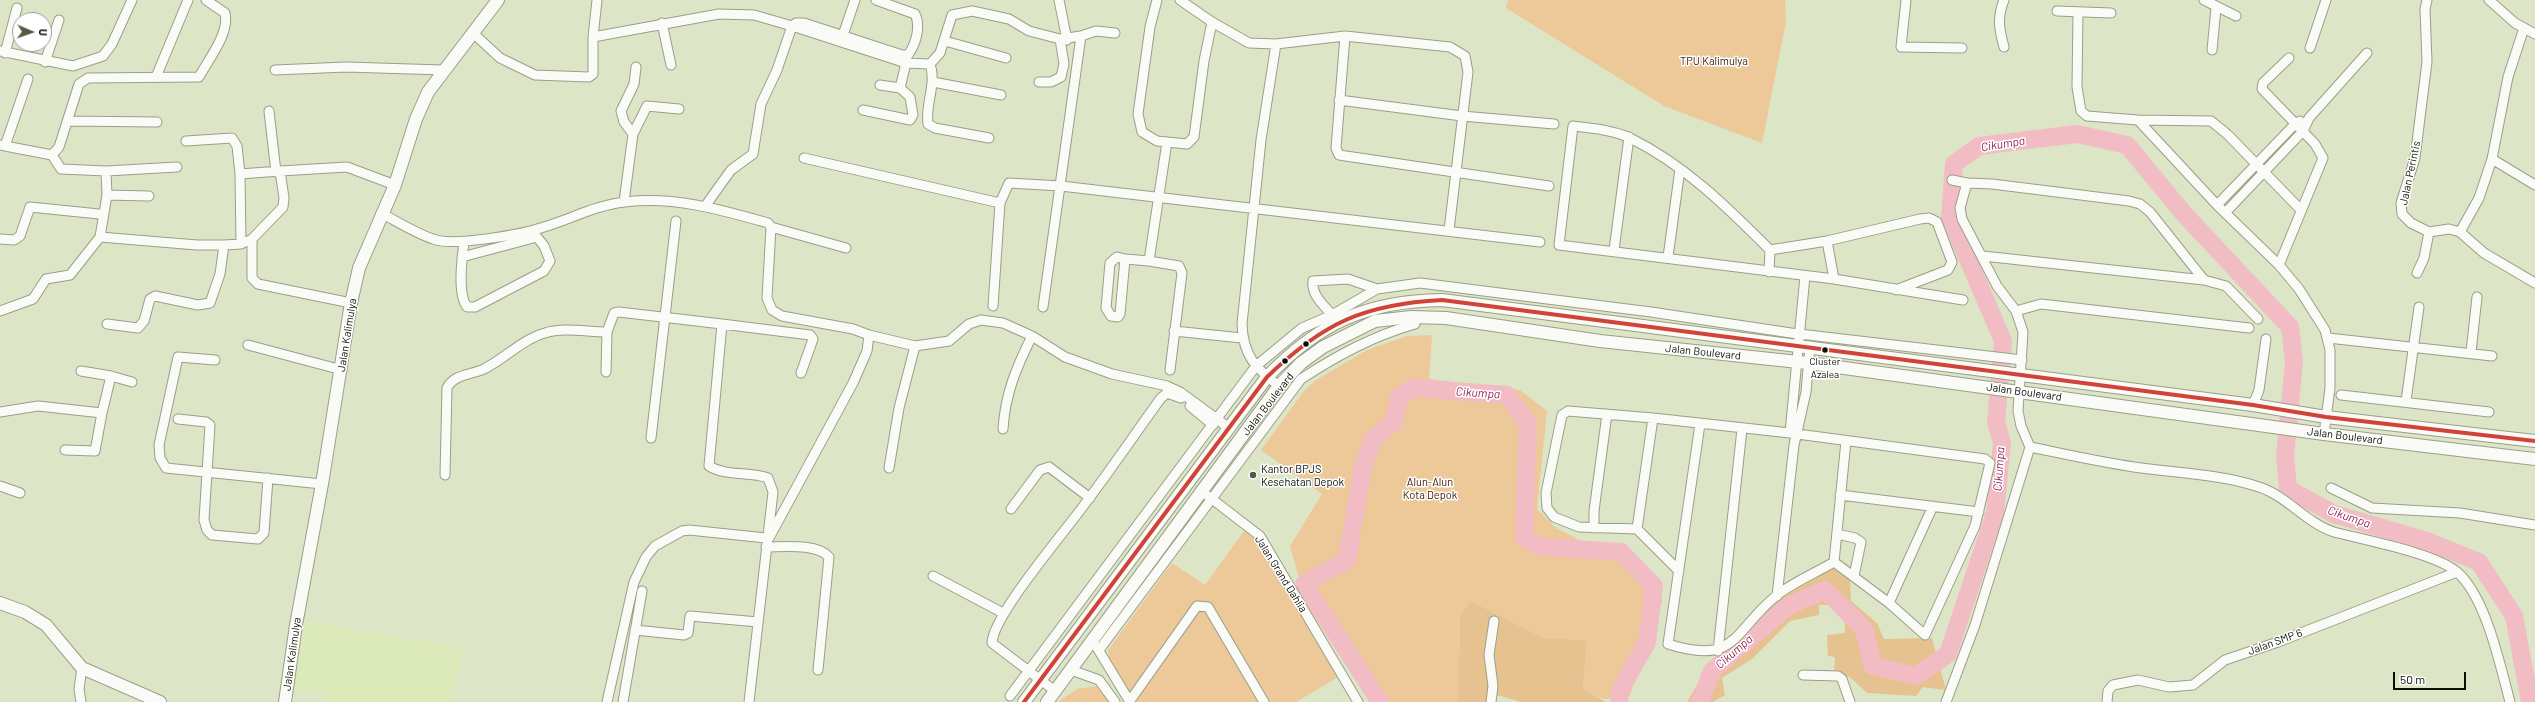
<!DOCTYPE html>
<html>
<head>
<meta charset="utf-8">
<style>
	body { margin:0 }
	#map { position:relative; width:2535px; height:702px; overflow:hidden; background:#dde5c7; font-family:Barlow,sans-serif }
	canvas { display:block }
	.north { position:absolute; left:12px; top:12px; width:40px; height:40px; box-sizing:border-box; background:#fff; border:1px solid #9d9f99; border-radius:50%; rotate:92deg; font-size:11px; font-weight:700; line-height:16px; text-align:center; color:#0b0f00 }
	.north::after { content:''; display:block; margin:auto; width:14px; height:18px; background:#545a46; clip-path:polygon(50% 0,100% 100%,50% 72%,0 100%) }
	.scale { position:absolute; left:2393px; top:672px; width:73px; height:18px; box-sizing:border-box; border:2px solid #0b0f00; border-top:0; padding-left:5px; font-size:12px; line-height:14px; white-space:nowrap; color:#0b0f00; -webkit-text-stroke:3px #fff; paint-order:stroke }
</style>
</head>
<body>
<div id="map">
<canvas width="2535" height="702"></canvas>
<div class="north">U</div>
<div class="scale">50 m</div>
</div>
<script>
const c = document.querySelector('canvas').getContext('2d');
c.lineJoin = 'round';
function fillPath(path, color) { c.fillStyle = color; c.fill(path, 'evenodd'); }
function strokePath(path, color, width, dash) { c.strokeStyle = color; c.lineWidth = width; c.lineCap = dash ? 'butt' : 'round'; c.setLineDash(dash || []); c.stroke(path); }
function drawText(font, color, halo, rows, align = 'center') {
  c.font = font + ' Barlow,sans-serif'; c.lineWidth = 3; c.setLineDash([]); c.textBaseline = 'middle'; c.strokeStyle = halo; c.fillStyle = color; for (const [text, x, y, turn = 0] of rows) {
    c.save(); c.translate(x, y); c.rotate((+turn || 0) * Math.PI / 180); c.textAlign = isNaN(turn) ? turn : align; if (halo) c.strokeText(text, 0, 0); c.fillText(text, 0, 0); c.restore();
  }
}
const built = new Path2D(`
	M304,621L464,648L449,702H324L326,694L294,691Z`);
const green = new Path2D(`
	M1508,0H1785L1786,22L1762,143L1664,106L1506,8Z
	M1432,335L1429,379L1520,390L1547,411L1537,509L1556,528L1658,579L1662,601L1630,695C1608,702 1602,700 1583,689L1587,640L1544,638L1471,601L1460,616L1458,702H1379L1358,664L1346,655L1301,585L1290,546L1322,494L1261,450L1304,391L1316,380L1367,350L1407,336Z
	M1244,531L1256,539L1340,676L1296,702H1135L1109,660L1108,650L1172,563L1205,585Z
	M1098,686L1110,702H1058L1077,689Z`);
const forest = new Path2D(`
	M1833,568L1850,581L1851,601L1877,623L1884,639L1932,638L1946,690L1923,687L1916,696L1867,693L1850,677L1834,674L1835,657L1828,656L1827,635L1845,633L1844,605H1819V615L1790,621L1752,659L1722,678L1725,695L1713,702H1687L1703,675L1779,599Z
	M1471,601L1544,638L1587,640L1583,689L1606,702H1521L1497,695L1495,702H1458L1460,616Z`);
const river = new Path2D(`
	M1380,702L1304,584L1347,560L1363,467L1372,440L1394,422L1399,397L1413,388L1507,395L1528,424L1524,537L1541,547L1621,552L1654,586L1647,642L1620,690L1619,702
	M1700,702L1712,671L1788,606L1825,590L1864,629L1873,666L1916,676L1948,654L1995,513L2002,443L1996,422L2003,341L1950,217L1954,164L1979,146L2077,134L2127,145L2185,215L2290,327L2294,361L2285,456L2288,489L2334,514L2427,541L2479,562L2514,616L2530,702`);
const street = new Path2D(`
	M1059,0L1067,40
	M1157,0L1150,27L1138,114L1142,132L1157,141L1167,142
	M1180,0L1212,22L1249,43L1276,44L1345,36L1450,47L1465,56L1468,72L1449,230
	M1906,0L1901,47L1962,48
	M2204,0L2236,16
	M2427,0L2425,9L2427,62L2415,158L2401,203L2402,214L2411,223L2429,232L2449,229L2460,232L2484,253L2535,283
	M2489,0L2515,23L2535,34
	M2057,11L2111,13
	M2078,12L2077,87L2081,111L2087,116L2138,120L2211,121L2227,134L2301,210
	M662,23L671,65
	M472,32L500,58L535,75L589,77L593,74V37L719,14L754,15L792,26L796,23H804L902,55H908C916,44 921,26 915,14L876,0
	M843,35L855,0
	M1345,36L1336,148L1339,155L1549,186
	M593,37L597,0
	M945,41L1006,58
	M1276,44L1261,140L1242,324C1243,355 1255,368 1279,386
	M2004,47C1999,29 1997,18 2004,0
	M2310,48L2326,0
	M2212,50L2216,8
	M0,51L73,66L103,56L112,44L132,0
	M5,53L17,8
	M45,62L59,20
	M930,64C937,84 925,103 928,124L935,128L989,138
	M275,70L346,67L443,70
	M156,77L188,0
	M933,82L1001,95
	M1039,82H1051L1061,77L1064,64L1060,39
	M880,85L900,88
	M1339,100L1462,116L1554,124
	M863,110L910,120L913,115L910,97L900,88L906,63
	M269,111L276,172
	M2138,120L2217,205L2279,265L2299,289L2325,330L2330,350V388L2324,434
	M68,121L157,122
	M633,134L624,122L621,111L634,84L636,67
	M186,141L232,138L237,146L240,174L280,171
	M1,145L5,146L28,79
	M5,146L52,155L59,147L79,84L88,78L199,77C208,60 230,33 225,13L206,0
	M52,155L61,169L106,171L177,167
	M804,158L1000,203
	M2492,159L2535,185
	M240,174L241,244
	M1952,180L1967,183L1960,208L1962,219L1997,286L2016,311
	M1967,183L1992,184L2129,201L2140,204L2150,212L2204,280
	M107,195L149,196
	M624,202L633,134L647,106L679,109
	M706,205L731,170L753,154L761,104L777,70L792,26L906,63L930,64L940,53L952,15L972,11L1009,19L1029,31L1060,39L1081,36
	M2217,205L2296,123L2300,121
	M381,213C398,222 415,233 433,239C453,247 523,234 544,227C571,219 596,205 625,202C675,196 722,210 768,223L771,227L767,298L772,310L782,316L853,329L869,335L915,346L949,341L969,324L981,320L1003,323L1032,336L1065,357L1112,374L1167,386L1180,392L1229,428
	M2225,213L2303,131L2309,118L2367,53
	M771,227L846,248
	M2460,232L2479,198L2492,159L2508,77L2524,28
	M100,237L197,245H224
	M0,239L14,240L20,236L30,207L99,214
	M252,239V278L258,284L351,303
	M1614,250L1629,137
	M1770,250L1827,241
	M1983,256L2204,280L2226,286L2258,319
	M462,257L537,237L544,246L550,261L544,271L475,307H467C457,294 462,258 464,242
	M1668,257L1680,169
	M1125,259L1117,257L1110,263L1106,308L1111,316L1118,317L1120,314L1125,259L1149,261L1167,142L1187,144L1194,137L1204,61L1212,22
	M1149,261L1179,266L1182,273L1170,370
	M2279,265L2323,158L2315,144L2262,89L2263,83L2289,58
	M1769,272L1770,250C1727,207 1685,165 1630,138C1613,130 1591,128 1573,126L1559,245L1834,279L1963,300
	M2417,273L2424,258L2429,232
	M1834,279L1827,241L1920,219L1929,218L1937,222L1952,262L1948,270L1896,290
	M993,306L1000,203L1009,183L1061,186L1540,242
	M1043,307L1081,36L1096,31L1115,33
	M0,311L33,299L46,279L70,275L100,237L107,195L106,171
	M1332,315C1324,305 1311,295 1313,281L1348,279L1377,289
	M107,324L138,328L144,321L150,299L155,296L198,305L210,303L220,274L224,245L241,244L252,239L283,207L284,198L280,171L347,167L395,185
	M722,324L810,335L813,339L801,373
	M1174,331L1242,338
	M2328,338L2492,356
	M248,345L342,370
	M2471,352L2477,297
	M215,360L178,357L159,445L160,458L166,468L322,484
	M81,371L111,376
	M606,372L607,332
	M2341,395L2489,412
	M2406,401L2419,307
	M2253,405L2259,390L2266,339
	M1190,406L1213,425
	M0,412L38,406L102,413L111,376L132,382
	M178,419L206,422L210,425L204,520L207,530L212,535L258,539L264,533L268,478
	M1700,424L1668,644C1737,666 1733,631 1776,596C1793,582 1816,573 1834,562
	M1003,429C1005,394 1017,366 1032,336
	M1790,433L1805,276
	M651,438L676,221
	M2030,447C2064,454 2099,462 2134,467C2175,473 2220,474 2259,487C2287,496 2306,523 2334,532C2364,540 2435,553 2457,572C2486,597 2500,665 2510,702
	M65,450L95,451L102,413
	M889,468L899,408L915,346
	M445,475L447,388C454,374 471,375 484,369C504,359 523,339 545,333C563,327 587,332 607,332L614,313L619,312L722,324L709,466C727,477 749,471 768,478L773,492L749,702
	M0,486L20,493
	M2331,488L2372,508L2460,513L2535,525
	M1840,495L1979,512
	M1208,496L1260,536L1358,702
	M1011,509L1040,470L1049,467L1090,498
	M1594,528V511L1607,414
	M1637,529L1653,418
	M1837,534L1855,538L1861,542L1854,576
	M769,538L853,383L867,351L869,335
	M766,547C783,547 817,543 829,557L818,670
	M1834,562L1846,441
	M1679,571L1637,529L1579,527L1554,517L1547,508L1546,493L1562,415L1568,411L1653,418L1790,433L1985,459L1990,463L1975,526L1925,635L1889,603L1834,562
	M933,576L1003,613
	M1777,596L1794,445L1806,392L1810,346
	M1889,603L1933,506
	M635,630L684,635L688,633L690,616L758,622
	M1096,646L1130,702
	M1099,650L1301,379C1338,355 1373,336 1415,324
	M1718,651L1742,429
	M1071,670L1099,680L1115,702
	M1803,675L1838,676L1842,679L1850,702
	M1055,691L992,643C993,614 1070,526 1090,497C1114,465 1137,431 1161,398L1167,393L1181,398
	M1010,696L1256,366L1302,328L1332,315L1377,289L1420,283L1651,312L1791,333L2022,360
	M81,702L79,689L82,668
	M607,702L634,582L646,557L655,546L682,531L689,530L766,538
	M623,702L642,591
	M1129,702L1197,606L1208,607L1264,702
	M1491,702L1493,686L1489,655L1494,621
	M1946,702L1975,625L2030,447L2021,426L2018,411L2023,332L2016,311L2041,304L2249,328
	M2107,702L2108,691L2113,685L2138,680L2169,687L2193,685L2225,660L2278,642L2457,572`);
const secondary = new Path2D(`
	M0,603L25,612L46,625L82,668L160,702
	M285,702L296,625L322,484L351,303L359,268L395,185L416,119L428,92L498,0
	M1024,702L1267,377C1319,323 1366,301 1442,300L2253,405L2326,417L2535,441
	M1047,702L1279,386L1301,363L1323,347L1375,321L1411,317L1446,318L1600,341L1808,363L2324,434L2535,459`);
const bus1 = new Path2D(`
	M1024,702L1267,377C1323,323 1364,304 1442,300L2253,405L2326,417L2535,441`);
const markers = [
	[1306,344,3.5,"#0b0f00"],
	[1825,350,3.5,"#0b0f00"],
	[1285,361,3.5,"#0b0f00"],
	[1253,475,4,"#545a46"]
];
const busNames = [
	["Cluster",1825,362],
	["Azalea",1825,375]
];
const parkNames = [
	["TPU Kalimulya",1714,61],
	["Alun-Alun",1430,482],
	["Kota Depok",1430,495]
];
const streetNames = [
	["Jalan Perintis",2410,173,-78],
	["Jalan Kalimulya",347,335,-81],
	["Jalan Boulevard",1703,352,6],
	["Jalan Boulevard",2024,392,8],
	["Jalan Boulevard",1268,404,-52],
	["Jalan Boulevard",2345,436,7],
	["Jalan Grand Dahlia",1281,574,58],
	["Jalan SMP 6",2275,642,-20],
	["Jalan Kalimulya",292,654,-82]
];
const poiNames = [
	["Kantor BPJS",1261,469],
	["Kesehatan Depok",1261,482]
];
const waterNames = [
	["Cikumpa",2003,144,-9],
	["Cikumpa",1478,393,4],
	["Cikumpa",1999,469,-86],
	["Cikumpa",2349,517,19],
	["Cikumpa",1734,652,-41]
];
fillPath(built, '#dce9b9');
fillPath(green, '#edc899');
fillPath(forest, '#e7c291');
strokePath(river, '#f1bcc4', 18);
strokePath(street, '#999f88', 11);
strokePath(secondary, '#999f88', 14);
strokePath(street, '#fafbf7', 9);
strokePath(secondary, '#fafbf7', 12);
strokePath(bus1, '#d14338', 4);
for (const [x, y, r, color] of markers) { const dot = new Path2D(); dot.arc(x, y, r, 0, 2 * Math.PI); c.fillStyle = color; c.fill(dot); strokePath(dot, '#fff', 1.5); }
drawText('10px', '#0b0f00', '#fff', busNames);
drawText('11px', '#3e2105', '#fff', parkNames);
drawText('11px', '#0b0f00', '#fff', streetNames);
drawText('11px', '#0b0f00', '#fff', poiNames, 'left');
drawText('italic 12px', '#932553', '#fff', waterNames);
</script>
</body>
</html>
